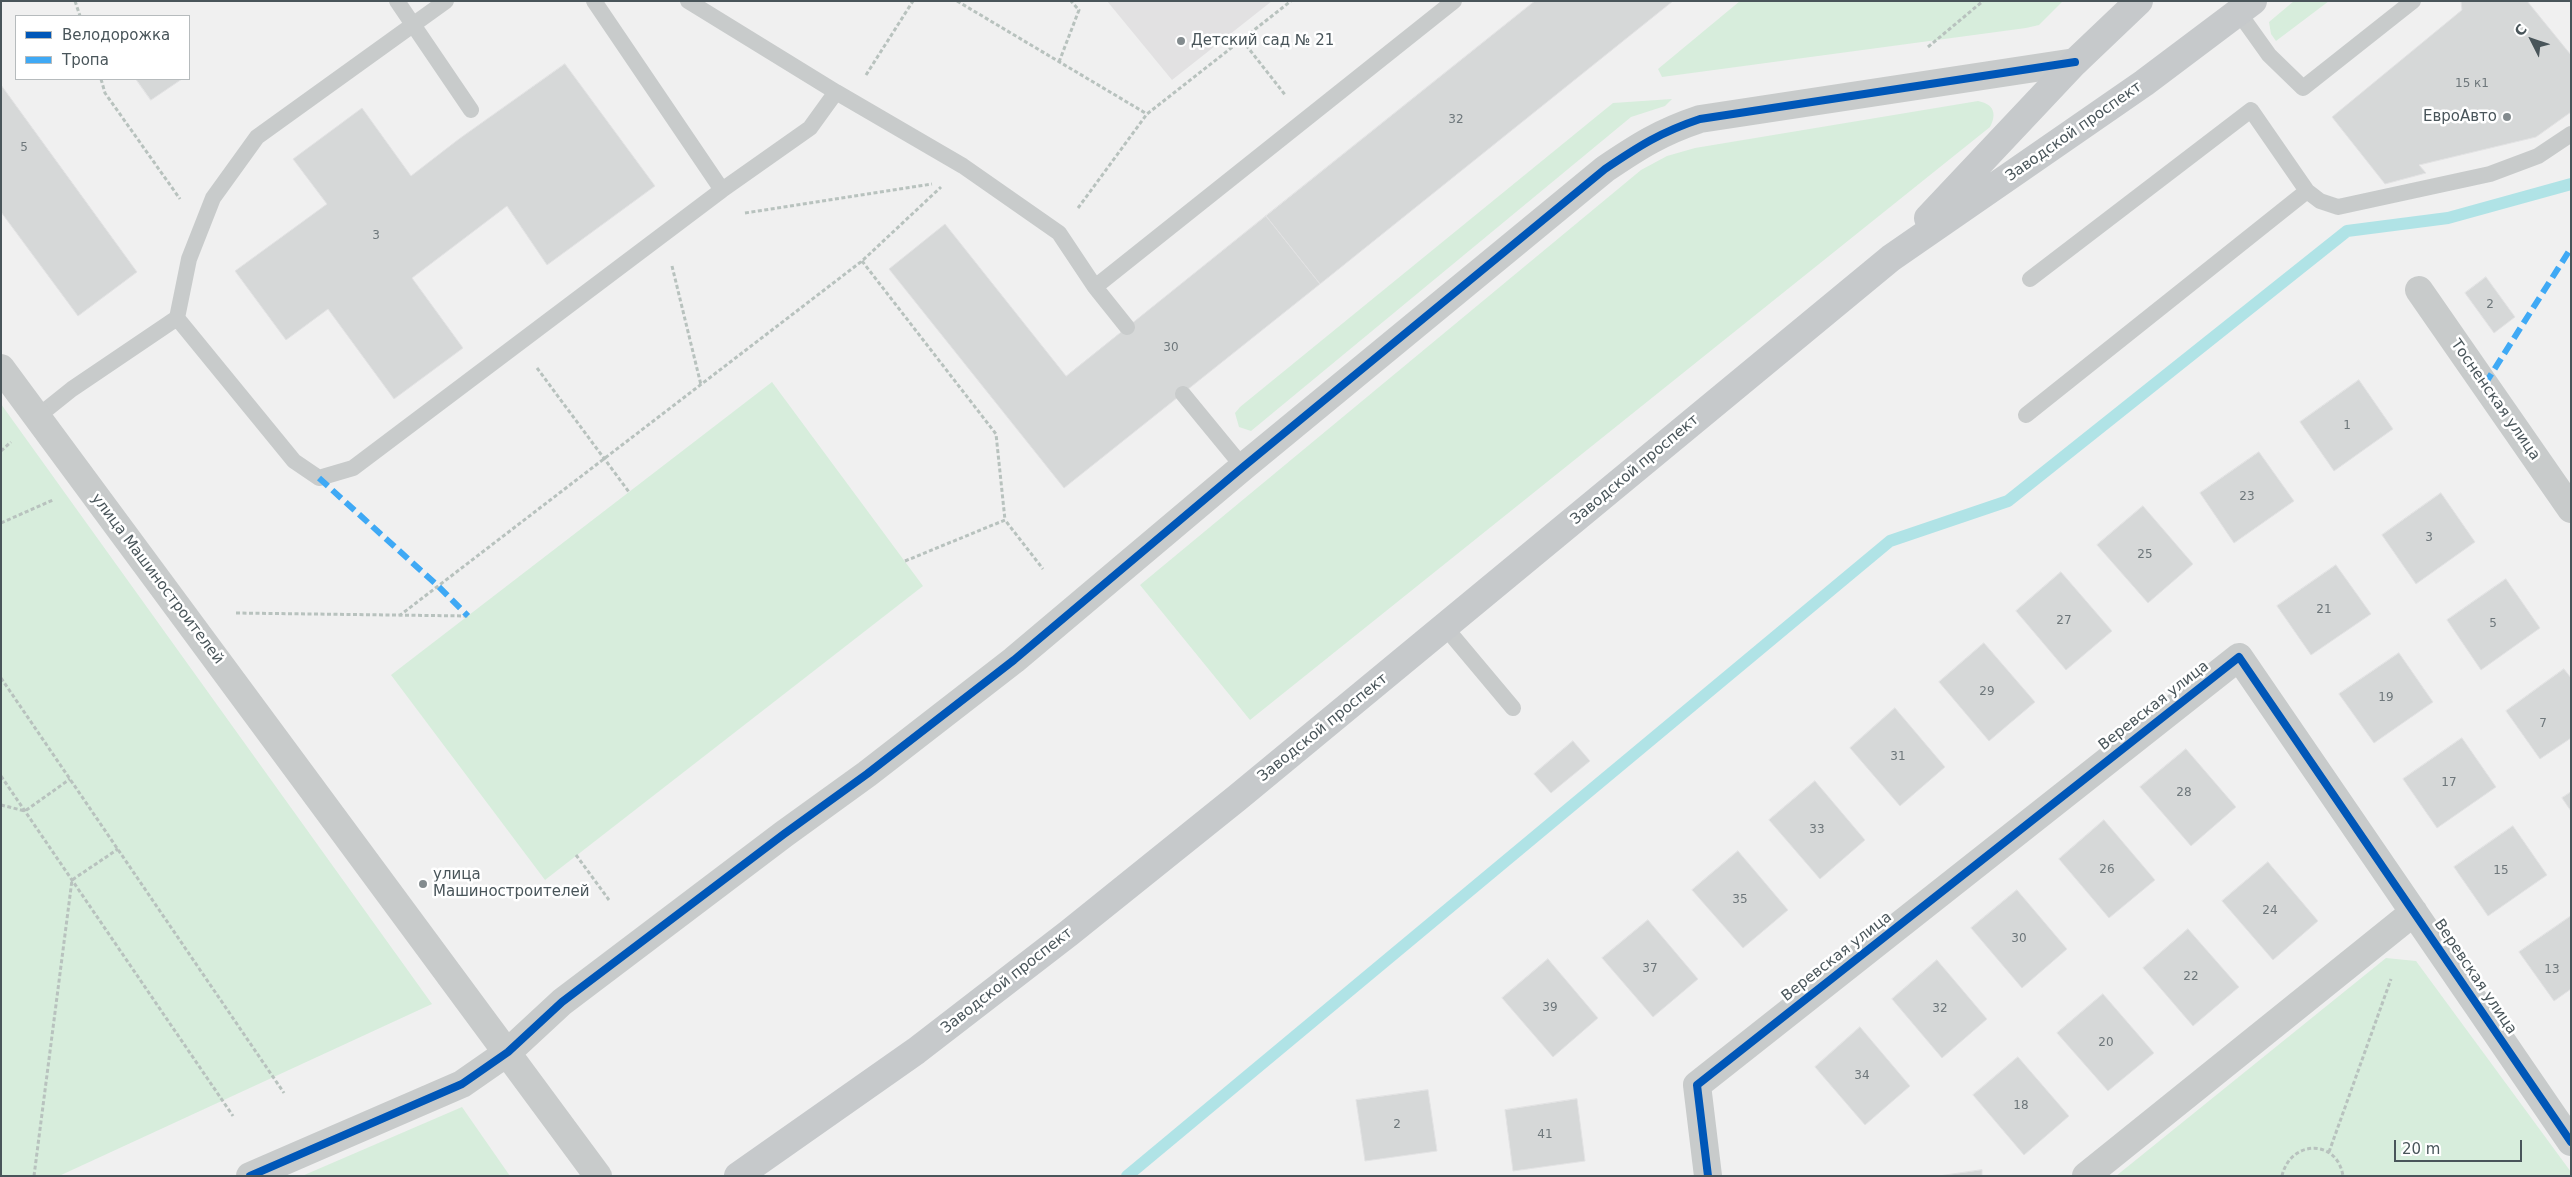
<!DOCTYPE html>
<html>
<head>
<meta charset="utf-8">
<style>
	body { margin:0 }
	#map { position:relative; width:2572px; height:1177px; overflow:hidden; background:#f0f0f0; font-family:"DejaVu Sans",sans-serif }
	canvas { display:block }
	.frame { position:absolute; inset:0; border:2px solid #49555a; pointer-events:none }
	.legend { position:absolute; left:15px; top:15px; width:175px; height:65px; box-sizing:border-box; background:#fff; border:1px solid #b6bbbd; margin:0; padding:6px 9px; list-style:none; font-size:15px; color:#49555a }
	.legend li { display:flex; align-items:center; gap:10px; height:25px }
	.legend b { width:25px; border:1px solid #b6bbbd }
	.north { position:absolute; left:2507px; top:15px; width:50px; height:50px; -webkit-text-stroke:4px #fff; paint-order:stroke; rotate:311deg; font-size:14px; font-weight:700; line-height:20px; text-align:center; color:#49555a }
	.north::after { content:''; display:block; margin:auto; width:18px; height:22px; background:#49555a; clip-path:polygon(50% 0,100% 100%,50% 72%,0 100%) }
	.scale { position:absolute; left:2394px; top:1140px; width:128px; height:22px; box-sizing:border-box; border:2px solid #49555a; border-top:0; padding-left:6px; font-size:15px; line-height:18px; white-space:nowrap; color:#49555a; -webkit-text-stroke:4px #fff; paint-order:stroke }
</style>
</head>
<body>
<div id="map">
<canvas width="2572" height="1177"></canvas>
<div class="frame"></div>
<ul class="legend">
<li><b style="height:6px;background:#0057b8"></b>Велодорожка</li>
<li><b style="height:6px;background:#3fa9f5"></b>Тропа</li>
</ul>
<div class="north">С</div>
<div class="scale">20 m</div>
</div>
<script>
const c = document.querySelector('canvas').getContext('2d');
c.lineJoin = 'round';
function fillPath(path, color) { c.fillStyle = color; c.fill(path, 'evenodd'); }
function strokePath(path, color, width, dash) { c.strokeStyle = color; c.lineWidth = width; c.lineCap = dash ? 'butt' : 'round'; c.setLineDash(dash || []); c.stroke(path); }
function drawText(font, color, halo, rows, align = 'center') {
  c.font = font + ' "DejaVu Sans",sans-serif'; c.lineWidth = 5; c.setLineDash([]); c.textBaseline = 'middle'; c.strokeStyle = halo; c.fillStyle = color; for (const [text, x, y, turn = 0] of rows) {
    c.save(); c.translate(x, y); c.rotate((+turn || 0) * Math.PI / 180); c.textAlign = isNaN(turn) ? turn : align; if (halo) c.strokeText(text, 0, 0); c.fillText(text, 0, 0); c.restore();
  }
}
const education = new Path2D(`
	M1107,1H1272L1172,80Z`);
const green = new Path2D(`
	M1740,1H2063L2039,25L2026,28L1662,77L1658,69Z
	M2294,1H2329L2276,41L2271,34L2269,22Z
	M1672,99L1665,106L1631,117L1251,431L1239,427L1235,413L1240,407L1613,103Z
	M1978,101C1994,104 1997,114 1990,127L1250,720L1140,585L1641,170L1667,156L1695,148Z
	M772,382L923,586L545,880L391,675Z
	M1,404L432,1004L59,1176H1Z
	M2386,958L2416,961L2571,1172V1176H2116Z
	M462,1107L510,1176H302Z`);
const stream = new Path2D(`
	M1127,1176L1890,541L2008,501L2347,231L2448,218L2571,184`);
const building = new Path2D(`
	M1535,1H1673L1320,284L1266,216Z
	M2527,1L2571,55V112L2536,137L2419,165L2426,173L2385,184L2332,117L2462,10L2461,1Z
	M565,64L655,186L547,265L507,206L412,278L463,348L394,399L328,309L286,340L235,271L327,204L293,159L362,108L411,176L459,139Z
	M136,79H182L151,100Z
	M1,85L137,272L78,316L1,212Z
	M1266,216L1320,284L1064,488L889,269L945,224L1066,376Z
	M2486,277L2515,317L2494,333L2465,293Z
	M2359,380L2393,429L2334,471L2300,422Z
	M2259,452L2294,501L2234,543L2200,493Z
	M2441,493L2475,542L2416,584L2382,535Z
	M2143,506L2193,564L2148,603L2097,545Z
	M2336,565L2371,614L2311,655L2277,606Z
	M2061,572L2112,631L2066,670L2016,611Z
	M2506,579L2540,628L2481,670L2447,620Z
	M1984,643L2035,702L1989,741L1939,682Z
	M2399,653L2433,702L2374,743L2339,694Z
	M2564,669L2571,678V738L2540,759L2506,711Z
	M1895,708L1945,767L1900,806L1850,748Z
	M2462,738L2496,787L2437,828L2403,779Z
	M1573,741L1590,761L1551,793L1534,774Z
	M2186,749L2236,807L2191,846L2140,787Z
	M1815,781L1865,840L1820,879L1769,820Z
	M2571,792V811L2562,798Z
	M2104,820L2155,880L2109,918L2059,859Z
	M2513,826L2547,875L2488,916L2454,867Z
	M1738,851L1788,910L1743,948L1692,890Z
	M2268,862L2318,921L2273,960L2222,901Z
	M2017,890L2067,949L2022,988L1971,928Z
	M2571,916V989L2554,1001L2519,952Z
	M1648,920L1698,979L1653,1017L1602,958Z
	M2188,929L2239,987L2193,1026L2143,968Z
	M1548,959L1598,1018L1553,1057L1502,998Z
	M1937,960L1987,1019L1942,1058L1892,999Z
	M2103,994L2154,1053L2108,1091L2057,1033Z
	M1860,1027L1910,1086L1865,1125L1815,1067Z
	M2018,1057L2069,1116L2024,1155L1973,1095Z
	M1428,1090L1437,1151L1365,1161L1356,1100Z
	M1577,1099L1585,1161L1513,1171L1505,1110Z
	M1982,1170V1176H1939Z`);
const path = new Path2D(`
	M75,1L80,16
	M957,1L1147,114
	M1242,40L1286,96
	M1928,47L1983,1
	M1059,62L1079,10L1071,1
	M866,75L913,1
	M101,79L105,93L180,199
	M1078,208L1147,114L1291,1
	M745,213L932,184
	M862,261L996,434L1005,520
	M672,266L701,385
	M537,368L629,492
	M1,451L11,442
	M1,523L53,500
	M905,561L1005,520L1043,569
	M236,613L468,616
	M399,616L862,261L941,187
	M1,678L284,1093
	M1,776L233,1116
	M1,805L25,811L70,779
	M576,855L609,900
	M2329,1152L2391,979
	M34,1176L72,880L118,849
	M2282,1176C2290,1140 2337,1138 2343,1176`);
const service = new Path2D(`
	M397,1L471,110
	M594,1L722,190
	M688,1L836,92L963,166L1059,233L1095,287L1127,327
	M2239,13L2269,55L2303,88L2413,1
	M2307,191L2320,201L2338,207L2490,174L2538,156L2571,134
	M1095,287L1454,1
	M177,318L294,461L319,478L353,468L722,190L810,128L836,92
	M1183,394L1243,467
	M2026,415L2307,191L2251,110L2030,279
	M37,417L72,389L177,318L189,259L213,198L257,137L446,1
	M1445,627L1513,708`);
const minor = new Path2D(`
	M2419,290L2571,509
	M1,368L598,1176
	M250,1176L462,1084L508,1052L562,1002L784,834L867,774L1014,660L1243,467L1605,169C1639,146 1661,132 1700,119L2075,62
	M1708,1176L1697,1085L2239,657L2571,1142
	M2086,1176L2414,912`);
const primary = new Path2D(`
	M1928,218L2075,62L2139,1
	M738,1176L916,1051L1069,933L1237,798L1891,258L2144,83L2253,1`);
const quiet = new Path2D(`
	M2485,384L2571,248
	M319,478L438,586L468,616`);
const cycleway = new Path2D(`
	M250,1176L462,1084L508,1052L562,1002L784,834L867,774L1014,660L1243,467L1605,169C1639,146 1661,132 1700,119L2075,62
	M1708,1176L1697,1085L2239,657L2571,1142`);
const markers = [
	[1181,41,5,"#838b8e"],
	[2507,117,5,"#838b8e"],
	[423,884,5,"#838b8e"]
];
const numberNames = [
	["15 к1",2472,84],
	["32",1456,120],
	["5",24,148],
	["3",376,236],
	["2",2490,305],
	["30",1171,348],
	["1",2347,426],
	["23",2247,497],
	["3",2429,538],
	["25",2145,555],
	["21",2324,610],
	["27",2064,621],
	["5",2493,624],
	["29",1987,692],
	["19",2386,698],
	["7",2543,724],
	["31",1898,757],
	["17",2449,783],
	["28",2184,793],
	["33",1817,830],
	["26",2107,870],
	["15",2501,871],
	["35",1740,900],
	["24",2270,911],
	["30",2019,939],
	["37",1650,969],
	["13",2552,970],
	["22",2191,977],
	["39",1550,1008],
	["32",1940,1009],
	["20",2106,1043],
	["34",1862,1076],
	["18",2021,1106],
	["2",1397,1125],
	["41",1545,1135]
];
const poiNames = [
	["Детский сад № 21",1191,41],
	["ЕвроАвто",2497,117,"right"],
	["улица",433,875],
	["Машиностроителей",433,892]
];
const streetNames = [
	["Заводской проспект",2074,132,-35],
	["Тосненская улица",2495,400,55],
	["Заводской проспект",1635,470,-40],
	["улица Машиностроителей",157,579,53],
	["Веревская улица",2154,706,-38],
	["Заводской проспект",1323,728,-39],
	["Веревская улица",1837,957,-38],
	["Веревская улица",2475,977,56],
	["Заводской проспект",1007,981,-38]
];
fillPath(education, '#e2e1e2');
fillPath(green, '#d7eddc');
strokePath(stream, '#b0e3e6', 12);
fillPath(building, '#d6d8d8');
strokePath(building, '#e2e2e3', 1);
strokePath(path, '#b8c2be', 3, [4, 2.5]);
strokePath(service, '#c8cbcb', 16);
strokePath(minor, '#c8cbcb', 28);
strokePath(primary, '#c6c9cb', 28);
strokePath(quiet, '#3fa9f5', 6, [12, 6]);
strokePath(cycleway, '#0057b8', 8);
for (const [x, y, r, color] of markers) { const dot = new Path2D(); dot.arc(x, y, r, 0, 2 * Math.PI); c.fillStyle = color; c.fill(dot); strokePath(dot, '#fff', 2); }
drawText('12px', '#6e777b', null, numberNames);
drawText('15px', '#49555a', '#fff', poiNames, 'left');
drawText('15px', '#49555a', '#fff', streetNames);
</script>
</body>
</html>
